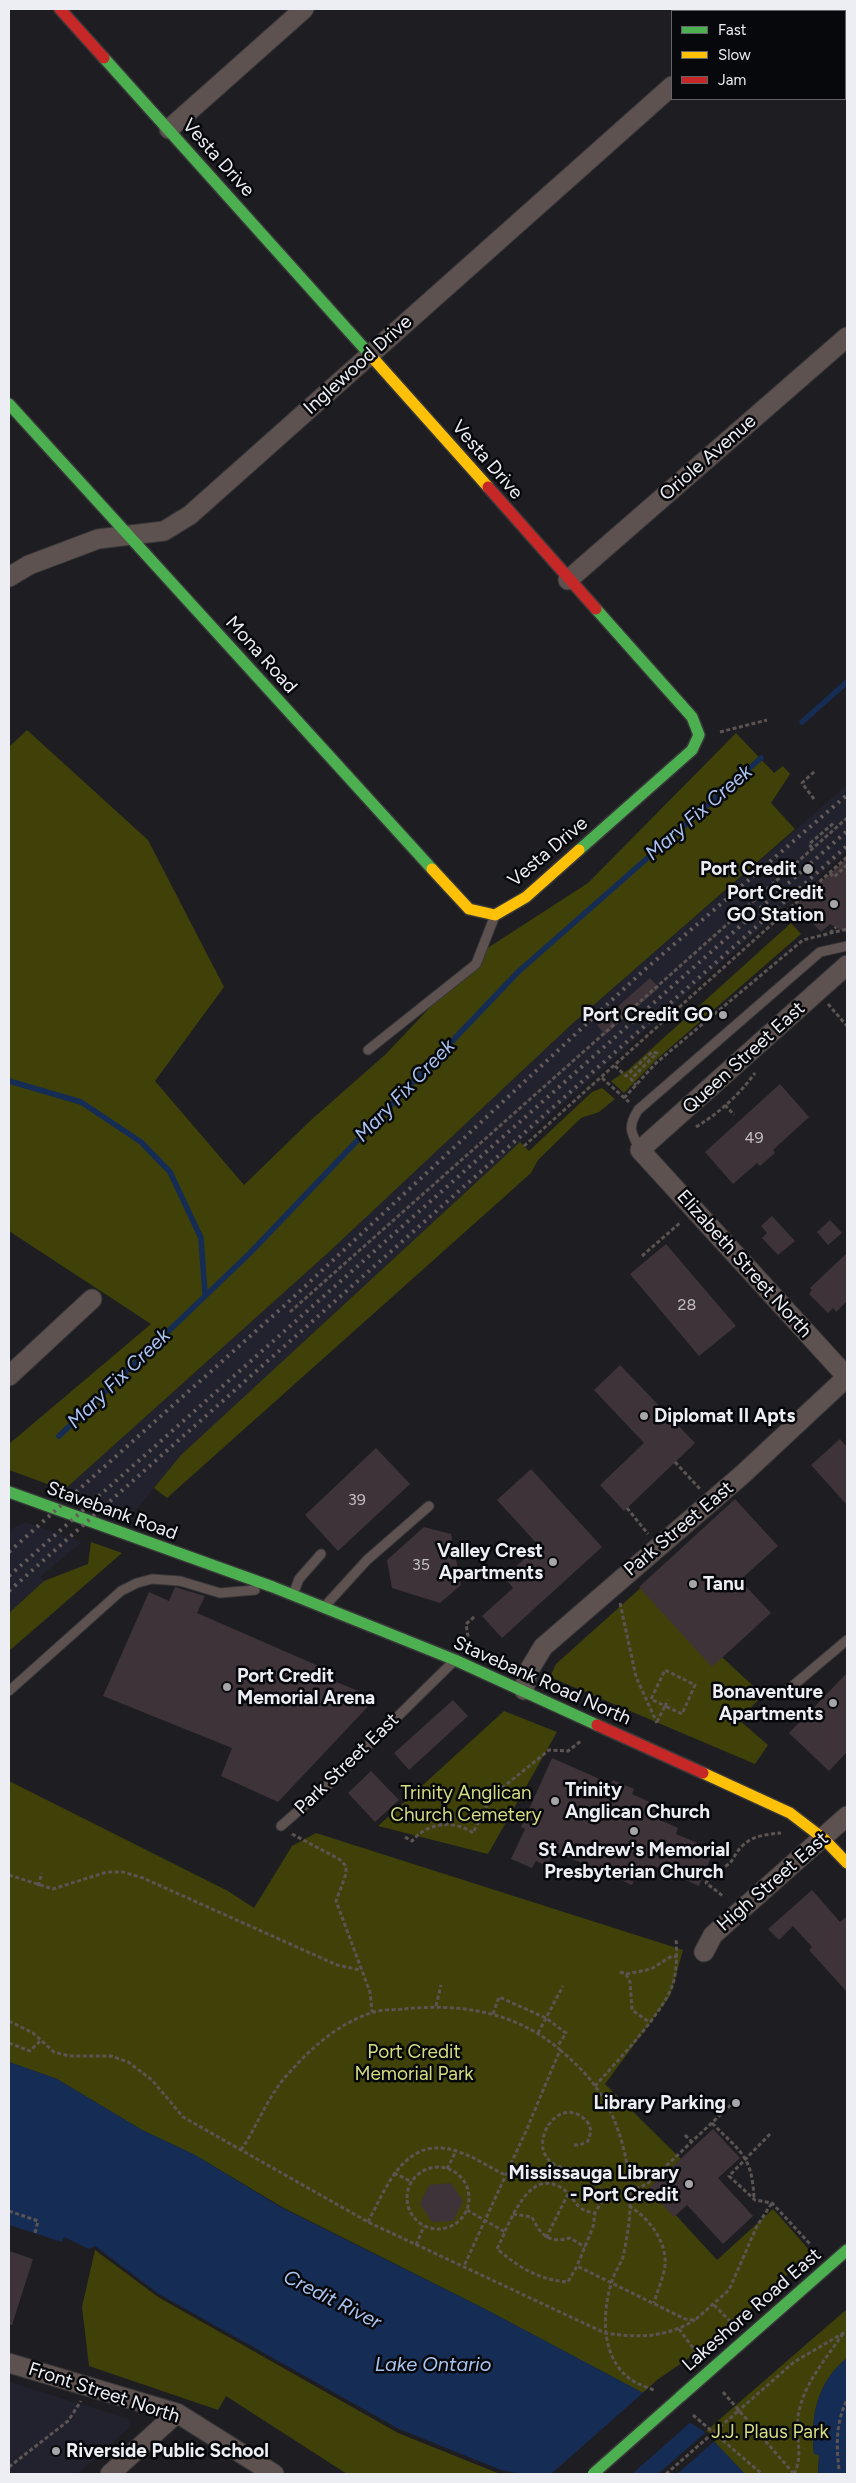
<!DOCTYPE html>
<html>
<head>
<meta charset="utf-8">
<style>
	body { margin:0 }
	#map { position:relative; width:856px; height:2483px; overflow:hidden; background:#1e1e22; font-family:Figtree,sans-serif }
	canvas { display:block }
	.frame { position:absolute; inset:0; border:10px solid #edeef3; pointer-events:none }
	.legend { position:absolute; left:671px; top:10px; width:175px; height:90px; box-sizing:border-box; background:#07080b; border:1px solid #636468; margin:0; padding:6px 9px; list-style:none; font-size:15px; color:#edeef3 }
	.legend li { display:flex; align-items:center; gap:10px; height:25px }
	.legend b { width:25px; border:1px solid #636468 }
</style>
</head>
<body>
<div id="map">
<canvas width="856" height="2483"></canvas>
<div class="frame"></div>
<ul class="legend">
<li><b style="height:6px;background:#4caf50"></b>Fast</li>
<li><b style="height:6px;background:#ffc107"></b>Slow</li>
<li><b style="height:6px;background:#c62828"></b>Jam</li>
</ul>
</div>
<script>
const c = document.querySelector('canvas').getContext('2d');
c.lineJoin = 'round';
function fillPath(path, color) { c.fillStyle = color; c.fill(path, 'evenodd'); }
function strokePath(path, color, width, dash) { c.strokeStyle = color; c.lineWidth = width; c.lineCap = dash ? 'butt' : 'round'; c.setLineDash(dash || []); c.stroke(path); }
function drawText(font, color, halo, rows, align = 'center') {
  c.font = font + ' Figtree,sans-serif'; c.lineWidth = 5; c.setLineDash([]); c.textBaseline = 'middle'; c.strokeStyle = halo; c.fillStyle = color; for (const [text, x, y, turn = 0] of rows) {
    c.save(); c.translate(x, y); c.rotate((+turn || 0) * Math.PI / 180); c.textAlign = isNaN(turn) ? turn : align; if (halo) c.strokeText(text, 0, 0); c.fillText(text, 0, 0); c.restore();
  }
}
const built = new Path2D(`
	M847,785V851L520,1142L350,1299L182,1455L130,1517L113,1512L64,1490L330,1251L572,1024Z
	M25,1522L82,1542L41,1576L44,1581L9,1613V1530Z
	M9,2382L126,2418L131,2422L130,2427L77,2474H9Z`);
const green = new Path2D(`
	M27,730L148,840L224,987L155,1081L244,1185L311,1120L386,1054L483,951L588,883L736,733L774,773L783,766L790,774L771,803L795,829L572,1024L330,1251L64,1490L9,1470V1444L151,1324L9,1231V747Z
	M791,923L801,934L657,1059L624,1093L611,1081L628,1070Z
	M602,1088L615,1099L599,1112L581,1118L538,1160L531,1173L167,1498L154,1488L181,1455L520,1142L529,1151L592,1092Z
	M91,1542L122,1553L9,1651V1613L44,1581L88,1564Z
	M644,1585L763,1695L739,1720L768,1745L755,1764L550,1677L556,1664Z
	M504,1711L557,1732L488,1854L378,1826Z
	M9,1781L228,1891L254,1908L292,1846L316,1833L683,1950L670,1996L605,2084L682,2160L652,2189L717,2260L773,2209L811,2252L728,2331L657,2380L643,2393L485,2309L282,2207L195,2155L142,2130L57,2079L9,2062Z
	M95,2250L158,2297L398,2433L500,2474H347L226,2396L218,2410L89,2366L82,2307Z
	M847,2309V2358C817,2382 810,2417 814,2454H819L818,2474H745L705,2432Z`);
const water = new Path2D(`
	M9,2062L57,2079L142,2130L195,2155L282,2208L485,2309L643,2393L705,2432L745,2474H523L501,2470L399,2429L159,2294L95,2246L89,2249L64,2237L62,2242L9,2225Z
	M847,2358V2474H818L819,2455L814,2454C810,2417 817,2382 847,2358Z`);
const pier = new Path2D(`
	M645,2391L692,2421L632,2474H551Z
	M707,2431L717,2439L677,2474H658Z`);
const stream = new Path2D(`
	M802,722L847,682
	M9,1081L81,1102L141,1142L170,1172L201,1238L205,1294
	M59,1436L250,1253L518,972L761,758`);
const building = new Path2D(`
	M847,858V933L830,924L821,932L796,905Z
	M650,978L659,988L605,1035L597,1025Z
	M780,1084L809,1117L773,1150L775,1153L760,1166L757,1163L733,1184L705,1152Z
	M772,1216L795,1241L778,1255L762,1238L767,1233L761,1226Z
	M830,1220L842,1233L828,1245L817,1232Z
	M666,1244L736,1326L699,1356L630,1274Z
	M847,1253V1301L836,1312L833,1308L828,1313L809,1294L812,1290L810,1288Z
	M620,1365L695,1443L624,1511L600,1485L644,1443L594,1390Z
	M840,1439L847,1447V1505L811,1465Z
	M376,1448L410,1484L338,1551L305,1515Z
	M531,1469L602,1547L502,1638L482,1616L513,1588L504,1577L539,1546L497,1500Z
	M735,1499L778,1546L740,1580L771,1613L712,1667L639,1587Z
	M424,1527L451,1534L461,1585L440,1603L392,1588L387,1560Z
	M175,1587L205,1596L197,1613L330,1671L326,1678L376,1698L278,1802L221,1776L232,1748L103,1696L149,1592L169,1601Z
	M847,1673V1752L829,1771L789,1733Z
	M453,1700L468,1716L409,1770L394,1753Z
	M552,1758L611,1784L613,1780L634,1789L632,1794L663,1808L658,1819L678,1828L676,1834L714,1850L699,1886L654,1866L652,1871L640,1866L632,1885L554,1851L547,1866L536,1861L532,1868L511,1859L525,1829L521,1827Z
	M371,1771L399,1800L375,1822L348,1793Z
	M812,1890L840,1922L847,1916V1992L809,1950L812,1947L793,1926L779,1940L768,1929Z
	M713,2129L740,2158L718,2178L753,2216L723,2244L687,2205L674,2217L648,2189Z
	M451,2183L463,2201L453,2221L432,2222L420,2204L429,2185Z
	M9,2251L33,2259L12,2325H9Z`);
const path = new Path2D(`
	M720,732L767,720
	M814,799L802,783L815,771
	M812,848L809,844L835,822
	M830,873L834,877L847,865
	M830,933L836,927
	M828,1004L847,1026
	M615,1066L626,1076L652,1052L657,1053L631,1079L636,1085
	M602,1078L629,1102
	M624,1098L656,1063L803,940L847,929
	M725,1105L734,1115
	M696,1127C719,1113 739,1095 755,1073
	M524,1146L847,857
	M642,1256L681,1222
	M290,1312L847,818
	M675,1462L700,1489
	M627,1508L648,1534
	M620,1603L636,1677L657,1723
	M469,1643L466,1624L474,1617
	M657,1722L665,1706L682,1714L695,1685L665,1670L651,1699L665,1706L668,1700
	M292,1834L339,1859L346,1866V1874L336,1901L370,1992L372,2012
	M405,1837L412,1841C427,1823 453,1819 473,1833L491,1797L549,1750L568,1751L582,1740
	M706,1869C740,1870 727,1854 750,1840C759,1835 771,1834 781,1833
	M714,1869L706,1883L723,1896
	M9,1875L53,1889L107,1872H123L143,1878L337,1965L360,1970
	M38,1886L42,1873
	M620,1972L626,1974L630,1982L632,2010L649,2022
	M626,1974L651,1969L672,1956L677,1957
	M436,2006L441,1985
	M493,2014L499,1997L546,2018L566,2033L557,2047
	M9,2021L33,2033L54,2052L69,2056H111L128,2062L152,2080L183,2117L368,2222L605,2333C640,2338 664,2338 695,2320
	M538,2033L563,1986
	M9,2043L30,2051L41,2040
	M560,2050C573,2061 585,2072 595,2086C624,2125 635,2182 628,2230C626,2240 625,2251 622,2260C618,2268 613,2276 611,2284C602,2315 601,2357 630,2379C637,2384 646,2387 654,2390
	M595,2086C617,2061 662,2015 673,1984C677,1970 677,1953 676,1938
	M712,2123C741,2153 752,2155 754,2199
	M770,2134L729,2176L755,2200L772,2203L811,2245
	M685,2135L692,2142
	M574,2145H580L588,2141L591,2131L589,2124C562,2089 526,2142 551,2162C562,2171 577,2167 589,2171L597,2181L603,2199L595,2213L593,2227L577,2266
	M241,2150C258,2125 268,2095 289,2073C310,2049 339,2023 371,2013C381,2009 394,2010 404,2009C460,2003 517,2012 560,2050L526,2131L464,2266
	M407 2198a31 31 0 1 1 62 0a31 31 0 1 1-62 0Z
	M447,2169L456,2151
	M394,2173L412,2182
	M629,2188H639L648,2183L736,2100
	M629,2206C648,2217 667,2241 665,2265C664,2277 657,2291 654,2303
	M467,2210L505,2232L497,2249C520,2268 539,2280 568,2282L577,2266L685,2319L695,2320L729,2290L757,2226L772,2203
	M9,2211L38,2221L35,2233
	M513,2214L532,2217C540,2235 550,2244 570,2238L585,2247
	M368,2222C387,2186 405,2135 456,2151C473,2156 489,2167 505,2175
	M505,2231C515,2211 532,2169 562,2188C577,2198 573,2210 595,2213
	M546,2238L568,2194
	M416,2245L424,2226
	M714,2305L731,2322
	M679,2329L696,2352
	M723,2392L794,2474
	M737,2412L794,2362L847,2331
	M693,2415L762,2474
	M9,2467L68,2421L81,2401
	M839,2469C836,2444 836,2422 847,2400
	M794,2474C804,2456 795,2437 798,2417C802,2385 827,2358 844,2332`);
const lane = new Path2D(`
	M368,1050L476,964L494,918
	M640,1150C631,1132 627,1128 638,1110L820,952L847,946
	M294,1592L299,1579L321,1554
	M325,1606L367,1560L429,1506
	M789,1689L847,1640
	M9,1691L121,1591L137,1583L152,1579L180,1581L220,1593L255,1590
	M281,1826L330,1783L453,1662`);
const street = new Path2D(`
	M757,11L760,9
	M169,129L304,9
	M9,577L29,565L98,539L164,531L190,515L672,86
	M568,580L847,337
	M847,965L640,1150L847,1377
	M9,1376L92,1299
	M524,1690L528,1672L543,1647L743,1474L847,1377
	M704,1952L713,1935L847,1816
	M9,2363L177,2413L274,2474
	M110,2474L177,2413`);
const fast = new Path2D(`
	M104,58L372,357
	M9,404L432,869
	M579,850L692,750L699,735L692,717L596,609
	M9,1492L273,1587L455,1660L597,1725
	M680,2397L847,2250`);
const slow = new Path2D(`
	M372,357L488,487
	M432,869L469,909L495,915L526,897L579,850
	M703,1773L790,1813L824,1839L847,1863`);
const jam = new Path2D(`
	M60,9L104,58
	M488,487L596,609
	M597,1725L703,1773`);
const rail = new Path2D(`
	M9,1552L285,1305L642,972L847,795
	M9,1576L847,831
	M9,1591L847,846`);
const pathBridge = new Path2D(`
	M666,2474L737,2412`);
const fastBridge = new Path2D(`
	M593,2474L680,2397`);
const markers = [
	[808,869,6,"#a5a5aa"],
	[834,904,5,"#a5a5aa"],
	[723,1015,5,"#a5a5aa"],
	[644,1416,5,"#a5a5aa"],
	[553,1562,5,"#a5a5aa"],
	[693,1584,5,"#a5a5aa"],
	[227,1687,5,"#a5a5aa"],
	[833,1703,5,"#a5a5aa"],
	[555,1801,5,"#a5a5aa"],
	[634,1831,5,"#a5a5aa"],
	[736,2103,5,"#a5a5aa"],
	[689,2184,5,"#a5a5aa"],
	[56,2451,5,"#a5a5aa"]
];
const numberNames = [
	["49",754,1138],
	["28",687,1305],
	["39",357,1500],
	["35",421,1565]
];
const streetNames = [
	["Vesta Drive",218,158,48],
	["Inglewood Drive",358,365,-42],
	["Oriole Avenue",708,458,-41],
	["Vesta Drive",487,460,49],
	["Mona Road",261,655,48],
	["Vesta Drive",548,852,-40],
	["Queen Street East",744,1058,-42],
	["Elizabeth Street North",744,1264,48],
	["Stavebank Road",112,1511,20],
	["Park Street East",679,1529,-40],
	["Stavebank Road North",542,1681,24],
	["Park Street East",347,1764,-44],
	["High Street East",773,1882,-41],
	["Lakeshore Road East",752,2310,-41],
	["Front Street North",104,2393,18]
];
const poiNames = [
	["Port Credit",797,869],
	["Port Credit",824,893],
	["GO Station",824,915],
	["Port Credit GO",713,1015],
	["Diplomat II Apts",654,1416,"left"],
	["Valley Crest",543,1551],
	["Apartments",543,1573],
	["Tanu",703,1584,"left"],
	["Port Credit",237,1676,"left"],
	["Memorial Arena",237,1698,"left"],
	["Bonaventure",823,1692],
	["Apartments",823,1714],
	["Trinity",565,1790,"left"],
	["Anglican Church",565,1812,"left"],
	["St Andrew's Memorial",634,1850,"center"],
	["Presbyterian Church",634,1872,"center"],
	["Library Parking",726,2103],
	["Mississauga Library",679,2173],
	["- Port Credit",679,2195],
	["Riverside Public School",66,2451,"left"]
];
const parkNames = [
	["Trinity Anglican",466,1793],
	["Church Cemetery",466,1815],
	["Port Credit",414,2052],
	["Memorial Park",414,2074],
	["J.J. Plaus Park",770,2432]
];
const waterNames = [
	["Mary Fix Creek",699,813,-41],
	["Mary Fix Creek",405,1091,-46],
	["Mary Fix Creek",119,1379,-44],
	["Credit River",332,2300,27],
	["Lake Ontario",433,2365]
];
fillPath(built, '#21222e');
fillPath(green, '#3f4109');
fillPath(water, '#152c54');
fillPath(pier, '#1e1e22');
strokePath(stream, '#152c54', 5.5);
fillPath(building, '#3e3339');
strokePath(lane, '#38383a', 11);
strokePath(street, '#38383a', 21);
strokePath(fast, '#38383a', 14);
strokePath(slow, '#38383a', 14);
strokePath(jam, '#38383a', 14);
strokePath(path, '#5b5452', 3, [4, 2.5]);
strokePath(lane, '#5e5250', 9);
strokePath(street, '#5e5250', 19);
strokePath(fast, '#4caf50', 11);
strokePath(slow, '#ffc107', 11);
strokePath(jam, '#c62828', 11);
strokePath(rail, '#655c5b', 4, [2.5, 5]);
strokePath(fastBridge, '#38383a', 14, []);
strokePath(pathBridge, '#5b5452', 3, [4, 2.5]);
strokePath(fastBridge, '#4caf50', 11);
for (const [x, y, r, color] of markers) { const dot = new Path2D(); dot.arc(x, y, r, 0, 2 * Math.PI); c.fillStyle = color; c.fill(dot); strokePath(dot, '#07080b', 2); }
drawText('16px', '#c1bfc4', null, numberNames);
drawText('19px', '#edeef3', '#07080b', streetNames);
drawText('bold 19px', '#edeef3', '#07080b', poiNames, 'right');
drawText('19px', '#d5dc81', '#07080b', parkNames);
drawText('italic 20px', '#aac4f1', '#07080b', waterNames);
</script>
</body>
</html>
